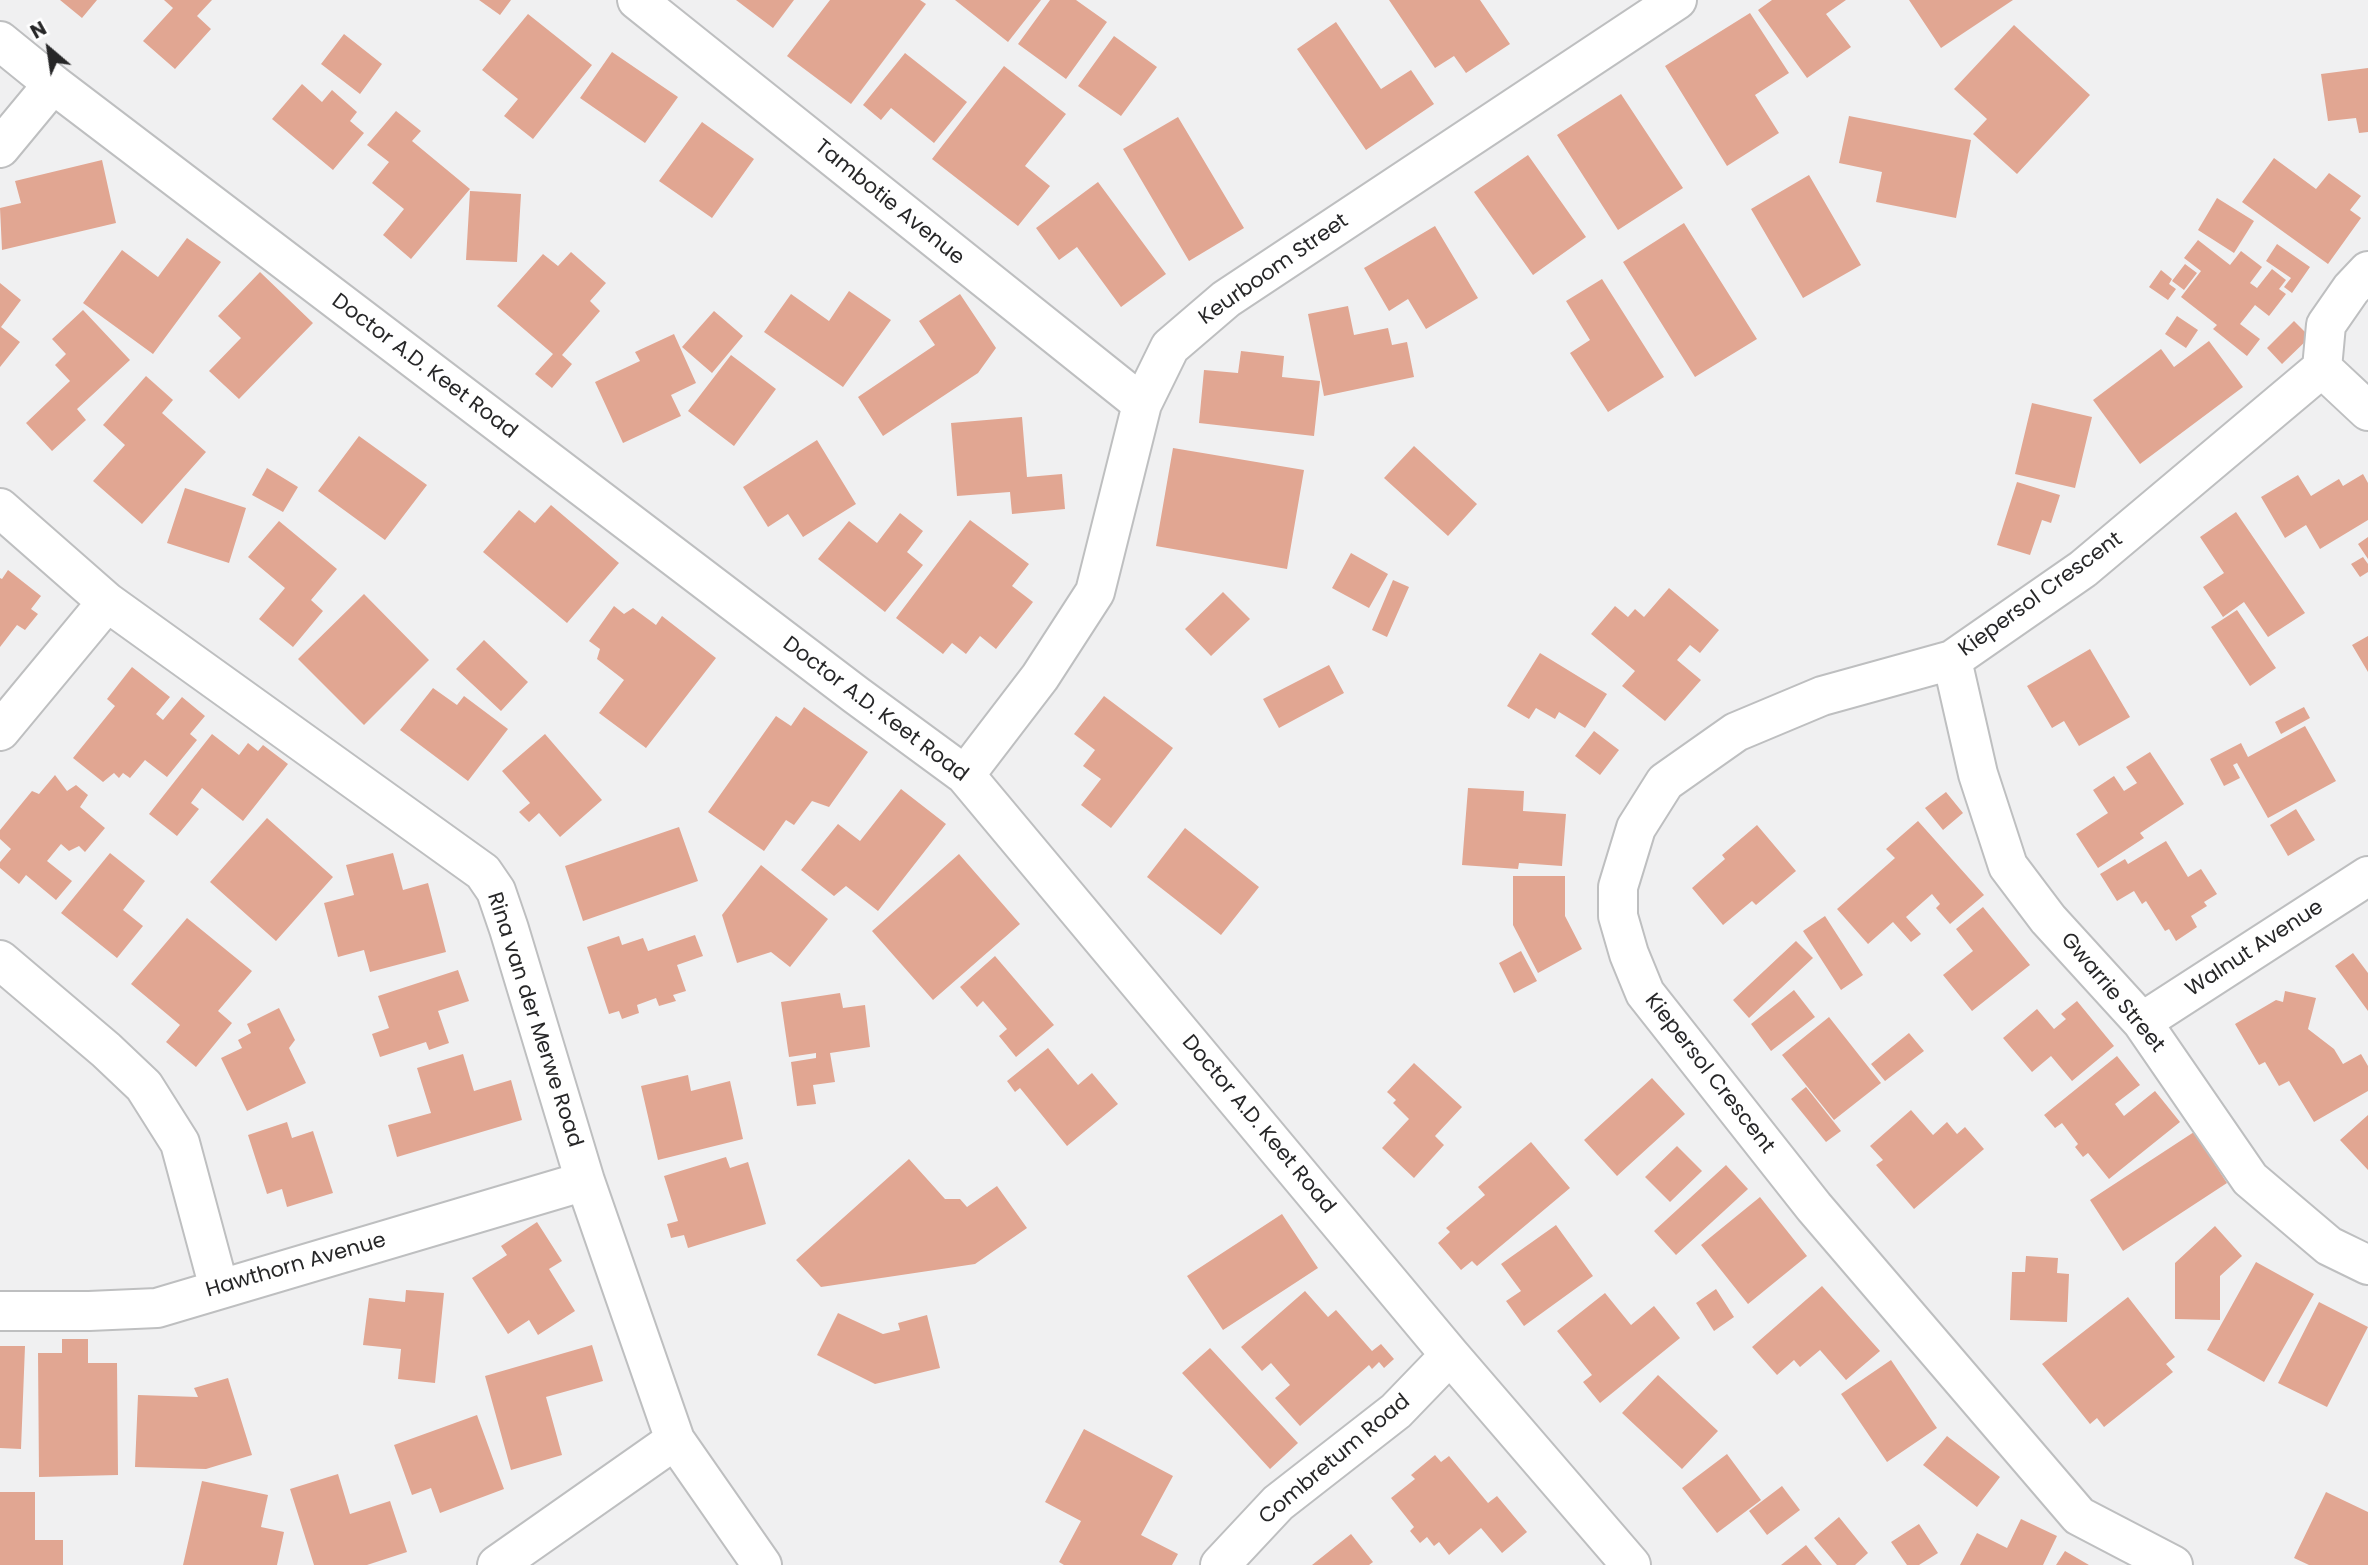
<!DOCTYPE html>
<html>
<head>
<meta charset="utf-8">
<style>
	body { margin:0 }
	#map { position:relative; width:2368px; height:1565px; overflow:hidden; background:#f0f0f1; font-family:Poppins,sans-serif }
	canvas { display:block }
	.north { position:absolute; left:14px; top:14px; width:70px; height:70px; -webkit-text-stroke:5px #fff; paint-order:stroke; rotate:331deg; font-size:19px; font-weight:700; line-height:28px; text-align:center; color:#272728 }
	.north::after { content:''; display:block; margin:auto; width:24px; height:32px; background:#272728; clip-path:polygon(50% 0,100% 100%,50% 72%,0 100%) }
</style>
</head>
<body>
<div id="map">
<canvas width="2368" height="1565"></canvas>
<div class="north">N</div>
</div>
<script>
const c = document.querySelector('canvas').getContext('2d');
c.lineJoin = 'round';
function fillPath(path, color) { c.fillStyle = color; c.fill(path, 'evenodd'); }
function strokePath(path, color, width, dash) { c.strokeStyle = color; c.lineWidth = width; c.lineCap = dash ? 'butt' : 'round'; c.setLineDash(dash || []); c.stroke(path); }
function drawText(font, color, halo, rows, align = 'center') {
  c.font = font + ' Poppins,sans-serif'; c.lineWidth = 5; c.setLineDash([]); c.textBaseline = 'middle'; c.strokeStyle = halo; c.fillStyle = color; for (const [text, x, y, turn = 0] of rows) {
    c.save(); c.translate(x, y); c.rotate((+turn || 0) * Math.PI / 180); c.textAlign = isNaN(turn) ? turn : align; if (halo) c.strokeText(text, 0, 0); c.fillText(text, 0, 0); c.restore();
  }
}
const building = new Path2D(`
	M60,0H97L82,18Z
	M164,0H212L197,16L211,29L175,69L143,41L173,8Z
	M479,0H511L500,15Z
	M736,0H794L773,28Z
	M830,0H920L926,4L851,104L787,56Z
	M955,0H1041L1008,42Z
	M1050,0H1076L1107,22L1066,79L1018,44Z
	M1389,0H1480L1510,44L1466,73L1454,56L1435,68Z
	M1772,0H1846L1826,14L1851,47L1807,78L1758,10Z
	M1909,0H2013L1941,48Z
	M1750,13L1789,73L1755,95L1779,133L1727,166L1665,66Z
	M528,14L592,65L533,139L504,116L518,99L482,70Z
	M1336,22L1381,89L1411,70L1434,104L1366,150L1297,49Z
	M2014,25L2090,95L2017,174L1973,134L1987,119L1954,89Z
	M344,34L382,64L360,94L321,64Z
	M1114,36L1157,67L1121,116L1078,86Z
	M612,52L678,97L645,143L580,98Z
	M905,53L967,102L934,143L891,108L881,120L863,105Z
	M1004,66L1066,114L1025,166L1050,186L1018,226L932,159Z
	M2368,68V132L2359,133L2356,118L2328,121L2321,74Z
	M302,84L322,102L332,90L357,112L350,121L364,133L333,170L272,119Z
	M1621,94L1683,188L1618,230L1557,135Z
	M396,111L421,131L412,141L470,189L411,259L383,235L404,209L372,183L389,162L367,145Z
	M1849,116L1971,140L1956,218L1876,202L1882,172L1839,163Z
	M1178,117L1244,228L1189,261L1123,149Z
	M702,122L754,159L712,218L659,181Z
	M1528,155L1586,237L1533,275L1474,192Z
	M2274,158L2316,189L2329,173L2361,196L2350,210L2361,218L2328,264L2242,202Z
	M102,160L116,223L2,250L0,208L21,203L15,181Z
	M1809,175L1861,265L1803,298L1751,209Z
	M1098,182L1166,274L1121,307L1077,247L1059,260L1036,228Z
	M470,191L521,194L517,262L466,260Z
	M2217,198L2254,221L2234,253L2198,230Z
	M1684,223L1757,339L1695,377L1623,262Z
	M1435,226L1478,298L1426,329L1408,299L1389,311L1364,268Z
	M187,238L221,262L153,354L83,303L122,250L158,277Z
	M2198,240L2230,265L2241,251L2262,267L2250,283L2257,288L2272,269L2286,280L2279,289L2286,294L2269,316L2255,305L2240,324L2260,339L2247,356L2213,329L2217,325L2181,297L2201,271L2184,258Z
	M2277,244L2310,267L2292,293L2284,287L2291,278L2266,261Z
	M571,252L606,283L590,301L600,311L562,355L572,364L552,388L535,374L553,354L497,306L543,254L558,266Z
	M2185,264L2197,273L2184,290L2172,281Z
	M2161,270L2172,279L2169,284L2176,289L2168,300L2149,287Z
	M260,272L313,323L239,399L209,371L241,338L218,316Z
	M1602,279L1664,377L1608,412L1570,353L1590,340L1566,301Z
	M0,283L21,300L1,327L20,342L0,367Z
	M849,291L891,320L843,387L764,332L791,294L829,321Z
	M960,294L996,348L978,373L883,436L858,397L935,345L919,321Z
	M1348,306L1354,335L1388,328L1392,345L1407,342L1414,377L1324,396L1308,314Z
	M83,310L130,360L77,409L86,420L52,451L26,423L70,381L55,365L66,354L52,339Z
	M714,311L743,336L712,373L682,347Z
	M2177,316L2198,330L2186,348L2165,334Z
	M2294,321L2310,337L2282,364L2267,348Z
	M674,334L696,383L671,395L681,416L623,443L595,382L640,361L635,352Z
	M2209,341L2243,387L2140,464L2093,400L2161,349L2174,367Z
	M1241,351L1284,356L1282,377L1320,381L1314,436L1199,423L1204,370L1238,373Z
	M731,355L776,389L734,446L688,411Z
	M146,376L173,400L162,413L206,452L142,524L93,481L125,445L103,425Z
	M2032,403L2092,417L2075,488L2015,474Z
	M1022,417L1027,477L1062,474L1065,509L1012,514L1010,492L957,496L951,423Z
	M359,436L427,485L385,540L318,491Z
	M817,440L856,504L803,537L788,514L768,527L743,487Z
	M1414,446L1477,504L1448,536L1384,478Z
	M1173,448L1304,470L1287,569L1156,546Z
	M267,468L298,487L283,512L252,495Z
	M2363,474L2368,483V520L2320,549L2306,525L2285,538L2261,497L2298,475L2311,496L2339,479L2343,486Z
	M2017,482L2060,495L2051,523L2042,520L2030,555L1997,545Z
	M185,488L246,508L229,563L167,543Z
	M551,505L619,563L567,623L483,552L519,510L535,523Z
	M2236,512L2305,613L2268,637L2244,602L2223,617L2203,587L2224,573L2200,537Z
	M900,513L923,531L907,552L923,565L885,612L818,559L849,521L877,543Z
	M970,520L1029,564L1012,586L1033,602L996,649L980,636L966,654L952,643L943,654L896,618Z
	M279,521L337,569L311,600L323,611L293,647L259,619L285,588L248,557Z
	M2368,537V559L2358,544Z
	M1351,553L1388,574L1369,608L1332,588Z
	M2363,557L2368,564V572L2360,577L2351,564Z
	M8,570L41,596L31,609L38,614L25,630L17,625L0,647V578L2,579Z
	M1393,580L1409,587L1387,637L1372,630Z
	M1669,588L1719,630L1700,653L1690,645L1677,660L1701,680L1665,721L1622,686L1635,671L1591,634L1615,606L1628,617L1635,609L1644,617Z
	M1223,592L1250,619L1211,656L1185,629Z
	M364,594L429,660L364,725L298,659Z
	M614,606L624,614L633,608L656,625L662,616L716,658L646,748L599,713L624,680L597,659L600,649L589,641Z
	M2237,610L2276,668L2250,686L2211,627Z
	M2368,636V672L2352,645Z
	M484,640L528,682L501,711L456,669Z
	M2090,649L2130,717L2079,746L2064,721L2052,728L2027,686Z
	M1540,653L1607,694L1585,728L1559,712L1555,719L1536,708L1529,719L1507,706Z
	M1329,665L1344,693L1279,728L1263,699Z
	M132,667L170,697L156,714L163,720L182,697L205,716L190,734L197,740L167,777L145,760L130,778L123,773L119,778L114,773L103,782L73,758L115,706L107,699Z
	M433,688L457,705L464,696L508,729L468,781L400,730Z
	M1104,696L1173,748L1111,828L1081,805L1101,779L1083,766L1095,750L1074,734Z
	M804,707L868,752L829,807L812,801L794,825L786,820L764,851L708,812L776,716L791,726Z
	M2304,707L2310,718L2281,734L2275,722Z
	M2305,726L2336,781L2268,818L2237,763L2233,765L2240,778L2224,786L2210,759L2241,743L2248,757Z
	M1594,731L1619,750L1600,775L1575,756Z
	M212,734L239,755L248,743L258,751L263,745L288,764L243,821L202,788L191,803L199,809L177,836L149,814Z
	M545,734L602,800L560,837L539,813L529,822L519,812L530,803L502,771Z
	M2150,752L2184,804L2140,833L2144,838L2098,868L2076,834L2108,813L2093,790L2114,776L2124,791L2137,783L2126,767Z
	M55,775L67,791L76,785L88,795L80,807L105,828L85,852L79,846L69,851L61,844L47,861L72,881L56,900L26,875L19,884L0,868V862L11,849L0,839V830L32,791L39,794Z
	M1468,788L1524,791L1523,811L1566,814L1562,866L1519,863L1518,869L1462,865Z
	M901,789L946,824L878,911L846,886L834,896L801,870L838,824L860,841Z
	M1946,792L1963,813L1943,830L1925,808Z
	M2296,809L2315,840L2288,856L2270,825Z
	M267,818L333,877L276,941L210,882Z
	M1918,821L1984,895L1950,924L1936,908L1940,904L1932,894L1906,917L1921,934L1911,942L1893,922L1868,944L1837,909L1895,858L1886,849Z
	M1757,825L1796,871L1756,905L1752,901L1723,925L1692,888L1725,859L1722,855Z
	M679,827L698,881L583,921L565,866Z
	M1185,828L1259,887L1221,935L1147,877Z
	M2166,841L2188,877L2201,869L2217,894L2204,902L2207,906L2191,916L2197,927L2176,941L2169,929L2165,931L2146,901L2142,904L2134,891L2117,901L2100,874L2125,859L2128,864Z
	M110,853L145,881L123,910L143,926L117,958L61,913Z
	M393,853L403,890L428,883L446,952L370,972L364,950L338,957L324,903L354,895L346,865Z
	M959,854L1020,924L933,1000L872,931Z
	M761,865L828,919L790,967L771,952L737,963L722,915Z
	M1513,876H1565V916L1582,949L1538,973L1513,925Z
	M1983,907L2030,965L1972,1011L1943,975L1973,951L1956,929Z
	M1825,916L1863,975L1841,990L1803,931Z
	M187,918L252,971L218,1011L232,1023L196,1067L166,1042L180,1025L131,984Z
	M695,935L703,956L677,965L686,991L673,995L676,1001L659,1006L656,998L637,1005L639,1013L622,1019L619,1011L609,1014L587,947L619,936L622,945L643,938L648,951Z
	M1796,941L1813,958L1749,1018L1733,1000Z
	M1521,951L1537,981L1514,993L1499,963Z
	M2353,953L2368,973V1011L2335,966Z
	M995,956L1054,1025L1016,1057L999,1036L1007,1029L983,1001L977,1007L960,987Z
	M458,970L469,1001L438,1011L449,1043L429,1050L426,1042L380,1057L372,1034L389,1028L378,996Z
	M1794,990L1815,1017L1771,1051L1751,1024Z
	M2285,991L2316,998L2308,1029L2334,1049L2343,1064L2361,1054L2368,1066V1091L2314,1122L2289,1081L2279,1086L2265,1062L2259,1065L2235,1024L2276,1000L2283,1002Z
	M840,993L843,1008L865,1005L870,1047L830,1053L835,1082L813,1085L816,1104L797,1106L791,1062L816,1058V1053L789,1057L781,1002Z
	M2077,1001L2114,1046L2072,1081L2051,1056L2032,1072L2003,1038L2037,1009L2054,1029L2066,1019L2061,1014Z
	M279,1008L295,1040L289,1048L306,1083L247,1111L221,1058L242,1048L238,1040L251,1033L247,1024Z
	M1829,1017L1881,1083L1834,1120L1782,1055Z
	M1909,1033L1924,1051L1885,1081L1871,1064Z
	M1048,1048L1078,1085L1092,1073L1118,1104L1067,1146L1020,1088L1015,1092L1007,1081Z
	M463,1054L474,1091L511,1080L522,1120L397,1157L388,1125L431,1113L417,1068Z
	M2117,1056L2140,1085L2115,1104L2124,1116L2155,1091L2180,1122L2109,1179L2088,1153L2083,1157L2075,1147L2078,1144L2062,1123L2055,1128L2044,1115Z
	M1414,1063L1462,1107L1435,1136L1444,1145L1414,1178L1382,1148L1409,1119L1393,1103L1396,1100L1387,1092Z
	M688,1075L691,1091L730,1081L743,1139L658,1160L641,1086Z
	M1652,1078L1685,1114L1617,1176L1584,1140Z
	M1806,1087L1841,1131L1826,1142L1791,1099Z
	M1911,1110L1933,1135L1947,1122L1957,1134L1965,1127L1984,1149L1914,1209L1876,1165L1883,1160L1870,1146Z
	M2368,1115V1170L2340,1140Z
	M287,1122L292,1138L313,1131L333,1193L287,1207L282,1189L267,1194L248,1135Z
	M2194,1132L2227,1183L2123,1251L2090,1200Z
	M1531,1142L1570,1188L1477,1266L1472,1261L1461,1270L1438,1243L1450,1232L1446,1228L1485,1195L1478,1187Z
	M1677,1146L1702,1171L1670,1202L1645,1177Z
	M726,1157L730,1168L748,1162L766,1224L688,1248L684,1235L671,1238L667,1224L678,1221L664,1176Z
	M909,1159L945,1199H960L967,1207L997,1186L1027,1228L975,1264L821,1287L796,1260Z
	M1726,1165L1748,1189L1676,1255L1654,1231Z
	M1760,1197L1807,1256L1748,1304L1701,1245Z
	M1282,1214L1318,1268L1223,1330L1187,1276Z
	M537,1222L562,1261L549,1269L575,1311L538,1335L529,1320L508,1334L472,1278L507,1255L501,1246Z
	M1556,1225L1593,1276L1524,1326L1506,1301L1521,1291L1501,1264Z
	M2215,1226L2242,1256L2220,1276V1320L2175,1319V1263Z
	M2026,1256L2058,1258L2057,1273L2069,1274L2067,1322L2010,1320L2012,1272H2025Z
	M2256,1262L2314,1294L2264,1382L2207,1350Z
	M1822,1286L1880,1351L1846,1380L1820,1350L1800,1367L1794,1360L1777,1375L1752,1347Z
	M1716,1289L1734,1317L1714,1331L1696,1303Z
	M406,1290L444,1293L435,1383L398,1379L401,1349L363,1345L369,1298L405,1302Z
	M1305,1291L1328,1317L1336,1310L1372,1351L1381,1344L1394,1359L1384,1368L1379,1362L1372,1369L1369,1365L1300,1426L1275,1398L1290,1385L1271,1363L1262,1371L1241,1347Z
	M1605,1293L1631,1325L1654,1306L1680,1338L1600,1403L1583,1382L1592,1375L1557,1331Z
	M2128,1297L2175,1357L2166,1364L2173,1372L2104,1427L2097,1418L2090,1424L2042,1364Z
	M2319,1302L2368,1327L2327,1407L2278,1383Z
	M838,1313L883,1334L900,1330L898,1323L927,1315L940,1368L875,1384L817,1355Z
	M62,1339H88V1363H117L118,1475L39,1477L38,1353H62Z
	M592,1345L603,1381L546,1397L562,1455L511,1470L485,1376Z
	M0,1346H25L21,1449L0,1448Z
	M1210,1348L1298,1443L1270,1469L1182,1373Z
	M1891,1360L1937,1428L1887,1462L1841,1394Z
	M1658,1375L1718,1431L1682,1469L1622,1413Z
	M228,1378L252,1455L206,1469L135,1467L138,1395L198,1397L194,1388Z
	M477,1415L504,1489L440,1513L431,1488L412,1495L394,1445Z
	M1084,1429L1173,1476L1141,1535L1178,1554L1172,1565H1064L1059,1562L1081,1521L1045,1502Z
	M1947,1436L2000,1477L1977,1507L1923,1465Z
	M1727,1454L1761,1500L1717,1533L1682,1488Z
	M1435,1455L1441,1462L1449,1456L1488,1503L1497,1496L1527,1532L1502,1553L1481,1528L1449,1555L1439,1542L1434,1546L1427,1537L1420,1543L1410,1531L1414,1527L1391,1498L1415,1479L1411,1475Z
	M338,1474L350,1514L390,1501L407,1552L367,1565H314L290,1489Z
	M202,1481L268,1495L261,1527L284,1532L277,1565H183Z
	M1782,1486L1800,1510L1767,1535L1749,1511Z
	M0,1492H35V1540H63V1565H0Z
	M2326,1492L2368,1512V1565H2309L2294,1558Z
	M1839,1517L1868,1553L1855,1565H1837L1814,1538Z
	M2021,1519L2057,1536L2043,1565H1960L1977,1533L2007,1548Z
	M1919,1524L1938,1553L1919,1565H1907L1891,1542Z
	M1351,1534L1373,1562L1369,1565H1312Z
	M1806,1545L1822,1565H1781Z
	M2065,1551L2089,1565H2056Z`);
const minor = new Path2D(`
	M637,0L1142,404
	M0,41L53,84L856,695L965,775L1450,1355L1631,1565
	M0,148L53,84
	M2322,368L2368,411
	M0,508L107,602L483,872L496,891L509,929L585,1181L675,1440L762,1565
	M1952,660L1978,774L2008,866L2048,919L2142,1022L2250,1179L2329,1246L2368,1265
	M0,731L107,602
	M965,775L1040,677L1095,592L1142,404L1170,347L1226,299L1677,0
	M0,960L106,1050L144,1086L180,1143L219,1288
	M2142,1022L2368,876
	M0,1311H89L157,1308L585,1181
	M497,1565L675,1440
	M1220,1565L1278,1503L1396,1411L1450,1355
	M2173,1565L2079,1516L1814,1207L1645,993L1629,954L1618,916V887L1636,828L1665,782L1736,732L1822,696L1952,660L2083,569L2322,368L2326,325L2351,289L2368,271`);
const streetNames = [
	["Tambotie Avenue",889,203,39],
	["Keurboom Street",1274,270,-35],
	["Doctor A.D. Keet Road",424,367,37],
	["Kiepersol Crescent",2041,595,-36],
	["Doctor A.D. Keet Road",875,710,37],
	["Walnut Avenue",2255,949,-33],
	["Gwarrie Street",2112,993,50],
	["Rina van der Merwe Road",534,1020,72],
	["Kiepersol Crescent",1709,1074,52],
	["Doctor A.D. Keet Road",1258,1125,50],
	["Hawthorn Avenue",296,1266,-16],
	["Combretum Road",1335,1460,-40]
];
fillPath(building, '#e1a692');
strokePath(minor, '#bebfc0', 42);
strokePath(minor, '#fff', 38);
drawText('21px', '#272728', '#fff', streetNames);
</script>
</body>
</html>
